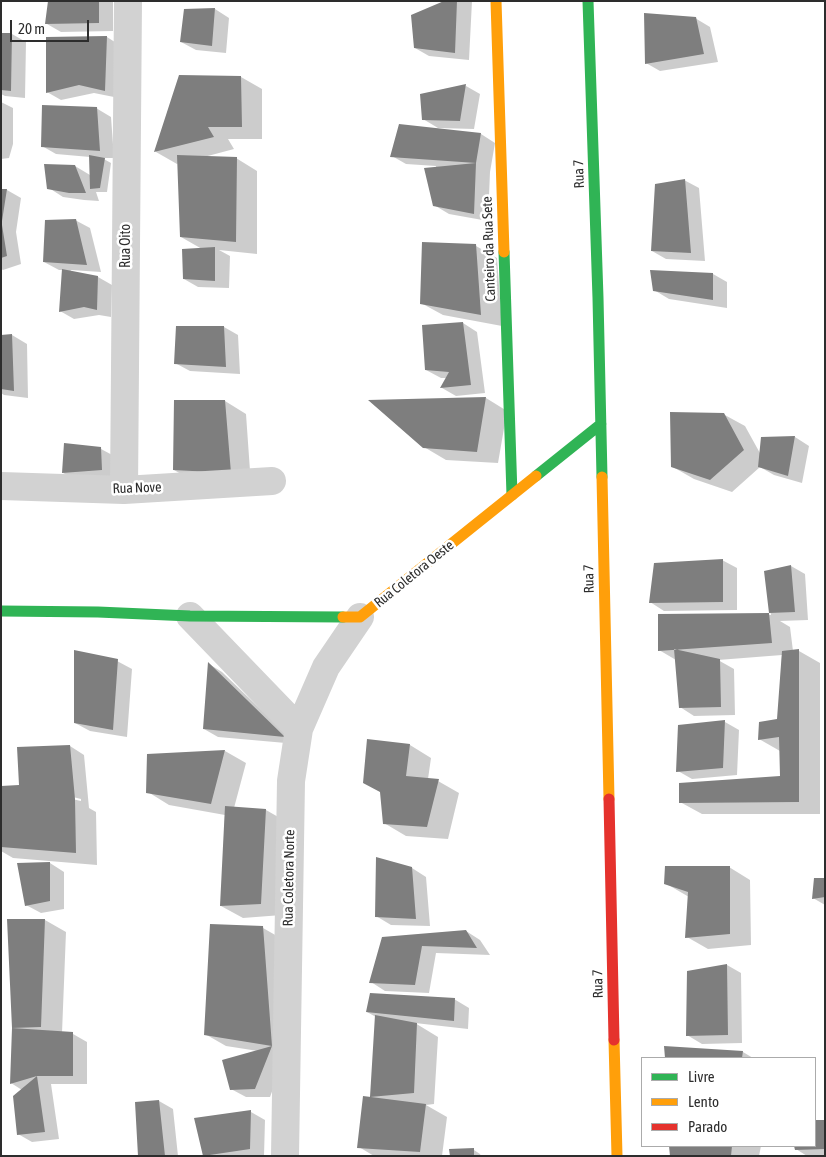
<!DOCTYPE html>
<html>
<head>
<meta charset="utf-8">
<style>
	body { margin:0 }
	#map { position:relative; width:826px; height:1157px; overflow:hidden; background:#fff; font-family:"Asap Condensed",sans-serif }
	canvas { display:block }
	.frame { position:absolute; inset:0; border:2px solid #2d2d2d; pointer-events:none }
	.legend { position:absolute; left:641px; top:1057px; width:175px; height:90px; box-sizing:border-box; background:#fff; border:1px solid #ababab; margin:0; padding:6px 9px; list-style:none; font-size:15px; color:#2d2d2d }
	.legend li { display:flex; align-items:center; gap:10px; height:25px }
	.legend b { width:25px; border:1px solid #ababab }
	.scale { position:absolute; left:10px; top:20px; width:79px; height:22px; box-sizing:border-box; border:2px solid #2d2d2d; border-top:0; padding-left:6px; font-size:15px; line-height:18px; white-space:nowrap; color:#2d2d2d; -webkit-text-stroke:4px #fff; paint-order:stroke }
</style>
</head>
<body>
<div id="map">
<canvas width="826" height="1157"></canvas>
<div class="frame"></div>
<ul class="legend">
<li><b style="height:6px;background:#30b455"></b>Livre</li>
<li><b style="height:6px;background:#ff9f0a"></b>Lento</li>
<li><b style="height:6px;background:#e5322d"></b>Parado</li>
</ul>
<div class="scale">20 m</div>
</div>
<script>
const c = document.querySelector('canvas').getContext('2d');
c.lineJoin = 'round';
function fillPath(path, color) { c.fillStyle = color; c.fill(path, 'evenodd'); }
function strokePath(path, color, width, dash) { c.strokeStyle = color; c.lineWidth = width; c.lineCap = dash ? 'butt' : 'round'; c.setLineDash(dash || []); c.stroke(path); }
function drawText(font, color, halo, rows, align = 'center') {
  c.font = font + ' "Asap Condensed",sans-serif'; c.lineWidth = 5; c.setLineDash([]); c.textBaseline = 'middle'; c.strokeStyle = halo; c.fillStyle = color; for (const [text, x, y, turn = 0] of rows) {
    c.save(); c.translate(x, y); c.rotate((+turn || 0) * Math.PI / 180); c.textAlign = isNaN(turn) ? turn : align; if (halo) c.strokeText(text, 0, 0); c.fillText(text, 0, 0); c.restore();
  }
}
const shadow = new Path2D(`
	M50,1H113V31L61,32L47,24Z
	M447,1H472L469,60L429,56L415,48Z
	M215,9L229,18L226,53L196,50L181,42Z
	M695,18L710,27L718,62L660,71L646,63Z
	M12,34L26,42L25,98L5,96L1,94V35Z
	M107,37L121,46L119,98L94,93L61,100L47,92Z
	M180,76L241,77L262,89V139H228L234,149L204,157L236,158L257,171V254L219,250L230,256L229,288L198,287L184,279L202,249L181,237L179,163L177,164L156,152Z
	M466,86L480,94L474,129L438,128L423,119Z
	M1,102L13,108V144L9,158L1,159Z
	M96,108L111,117L114,158H102L111,163L107,192H96L99,201L84,200L63,197L49,188L75,166L90,175V157L56,154L42,146Z
	M481,134L495,143L490,172L488,221L449,214L434,205L436,166L406,164L392,156Z
	M684,180L699,188L705,261L666,259L652,251Z
	M1,190H7L21,198L16,232L21,264L3,270L1,269Z
	M75,220L90,228L101,272L71,270L70,272L98,277L112,285L111,317L99,315L74,319L60,311L63,270H59L44,262Z
	M476,246L497,258L502,326L443,315L421,303Z
	M713,274L727,282V308L669,299L654,290Z
	M463,323L477,332L485,393L456,396L442,388L447,378H441L426,370Z
	M224,327L238,335L240,374L190,371L175,363Z
	M12,335L27,344L28,398L4,395L1,393V336Z
	M486,398L507,411L498,463L446,460L424,447Z
	M225,401L246,414L251,485L195,482L174,470Z
	M723,414L745,426L761,455L795,437L809,446L802,483L774,475L760,467L732,492L694,479L673,467Z
	M101,449L116,457V478L78,481L63,473Z
	M722,560L737,568V610L664,611L650,602Z
	M791,566L805,574L808,620L780,621L790,627L793,651H799L820,663V814H702L680,802L781,777L780,751L759,739L778,720L782,655L718,660L734,669L735,715L694,716L680,707L676,660L659,650V615H771L765,572Z
	M117,661L132,669L127,737L90,731L75,723Z
	M209,664L222,672L297,744L218,737L204,729Z
	M725,722L739,730L737,775L692,779L678,771Z
	M368,740L410,745L431,758L428,779L438,781L459,793L448,839L406,836L384,823L381,792Z
	M70,746L84,755L89,808L96,812L97,865L13,858L1,851V790L20,787ZM32,787L81,799V801L32,790Z
	M225,751L246,763L234,808L266,810L287,822L282,915L243,918L221,906L225,815L169,805L148,792Z
	M50,863L64,872V909L41,913L26,905Z
	M729,867L750,880L751,945L708,949L687,937L689,897L665,883Z
	M412,868L426,877L430,926L391,925L376,916Z
	M825,879V905L813,898Z
	M45,920L66,932L62,1033L73,1034L87,1042V1084H51L59,1139L32,1142L18,1134L22,1090L11,1083L13,1026Z
	M263,928L284,940L285,1056L270,1097H246L231,1089L258,1051L226,1046L205,1034Z
	M466,931L480,940L490,955L436,953L429,993L385,991L371,982L383,938Z
	M727,965L741,973L742,1043L702,1044L687,1035Z
	M454,999L469,1008L468,1029L415,1023L438,1037L434,1104L426,1105L447,1117L442,1156H374L359,1147L371,1098L376,1017L367,1012Z
	M666,1048L743,1052L753,1058H666Z
	M159,1101L173,1109L178,1156H139Z
	M251,1112L265,1120L264,1156L204,1155Z
	M815,1121H825V1156H807L796,1149L795,1146H815Z
	M671,1146H761L759,1156H671Z
	M474,1150L480,1154L481,1156H451Z`);
const building = new Path2D(`
	M48,1H99V23L45,24Z
	M444,1H457L455,53L414,48L411,15Z
	M215,8L212,46L180,42L184,9Z
	M644,13L696,17L704,54L645,64Z
	M1,33H12L11,91L1,90Z
	M107,36L105,91L79,85L46,93V37Z
	M179,75L241,76L242,127H208L214,137L154,152Z
	M466,84L460,121L422,120L420,94Z
	M42,105L97,107L100,151L41,147Z
	M399,124L481,133L476,163L390,157Z
	M89,155L105,158L100,188L90,189Z
	M177,155L237,157L236,242L180,237Z
	M476,163L474,214L433,206L424,168Z
	M44,164L75,165L86,193H69L47,189Z
	M685,179L691,253L651,251L655,184Z
	M1,189H7L2,221L1,220Z
	M76,219L87,265L43,262L45,220Z
	M1,225H2L7,256L1,258Z
	M422,242L476,244L481,315L420,304Z
	M215,247V281L183,279L182,249Z
	M62,269L98,276L97,310L84,307L59,312Z
	M650,270L713,273V300L653,291Z
	M463,322L471,385L440,388L449,372L425,370L422,325Z
	M176,326H224L226,367L174,364Z
	M12,334L14,391L1,389V335Z
	M486,397L477,452L423,448L368,400Z
	M174,400H225L231,473L173,470Z
	M670,412L724,413L744,450L710,480L671,467Z
	M795,436L788,476L758,467L761,437Z
	M64,443L101,447L102,470L62,473Z
	M723,559V602L649,603L654,563Z
	M791,565L795,612L769,613L764,571Z
	M769,613L772,643L658,651V614Z
	M674,649L720,659L721,707L679,708Z
	M799,649V802L679,803V783L780,776L779,737L758,740L759,722L777,719L782,651Z
	M74,650L118,659L113,730L74,723Z
	M208,662L285,737L203,729Z
	M725,720L723,768L676,772L678,725Z
	M367,739L410,744L406,776L439,779L427,827L383,824L380,792L363,783Z
	M70,745L75,799L76,853L1,847V786L19,785L17,747Z
	M225,750L211,804L146,793L147,754Z
	M225,806L266,809L261,904L220,906Z
	M376,857L412,867L416,919L375,917Z
	M50,862V901L25,906L17,863Z
	M665,866H730V934L685,938L688,892L664,884Z
	M814,878H825V897L812,899Z
	M7,919H45L41,1027L12,1028Z
	M210,924L263,926L272,1046L204,1035Z
	M466,930L477,948L422,946L415,985L369,983L382,937Z
	M727,964L728,1035L686,1036L687,971Z
	M370,993L455,998L454,1021L366,1012Z
	M375,1015L417,1023L414,1093L370,1097Z
	M12,1028L73,1032V1076H37L10,1084Z
	M272,1046L255,1089L230,1090L222,1060Z
	M664,1046L743,1051L742,1058H665Z
	M37,1076L45,1132L17,1135L13,1096Z
	M363,1096L426,1104L420,1152L357,1148Z
	M159,1100L165,1156H138L135,1102Z
	M251,1110L250,1149L203,1156L194,1118Z
	M815,1120H825V1149L795,1150L794,1146H815Z
	M669,1146H732L731,1156H670Z
	M474,1148V1156H450L449,1149Z`);
const street = new Path2D(`
	M1,486L124,490L272,481
	M124,490L128,1
	M190,616L299,729
	M285,1156L291,781L299,729L326,667L360,617`);
const fast = new Path2D(`
	M588,1L598,298L602,477
	M504,252L512,495
	M536,476L601,424
	M1,611L98,612L190,616L343,617`);
const slow = new Path2D(`
	M496,1L504,252
	M602,477L609,799
	M343,617H360L536,476
	M614,1040L617,1156`);
const jam = new Path2D(`
	M609,799L614,1040`);
const streetNames = [
	["Rua 7",579,174,-92],
	["Rua Oito",126,246,-90],
	["Canteiro da Rua Sete",489,249,-92],
	["Rua Nove",137,488,-2],
	["Rua Coletora Oeste",414,574,-39],
	["Rua 7",589,579,-91],
	["Rua Coletora Norte",289,878,-89],
	["Rua 7",598,984,-91]
];
fillPath(shadow, '#0003');
fillPath(building, '#7e7e7e');
strokePath(street, '#d2d2d2', 28);
strokePath(fast, '#30b455', 11);
strokePath(slow, '#ff9f0a', 11);
strokePath(jam, '#e5322d', 11);
drawText('14px', '#2d2d2d', '#fff', streetNames);
</script>
</body>
</html>
